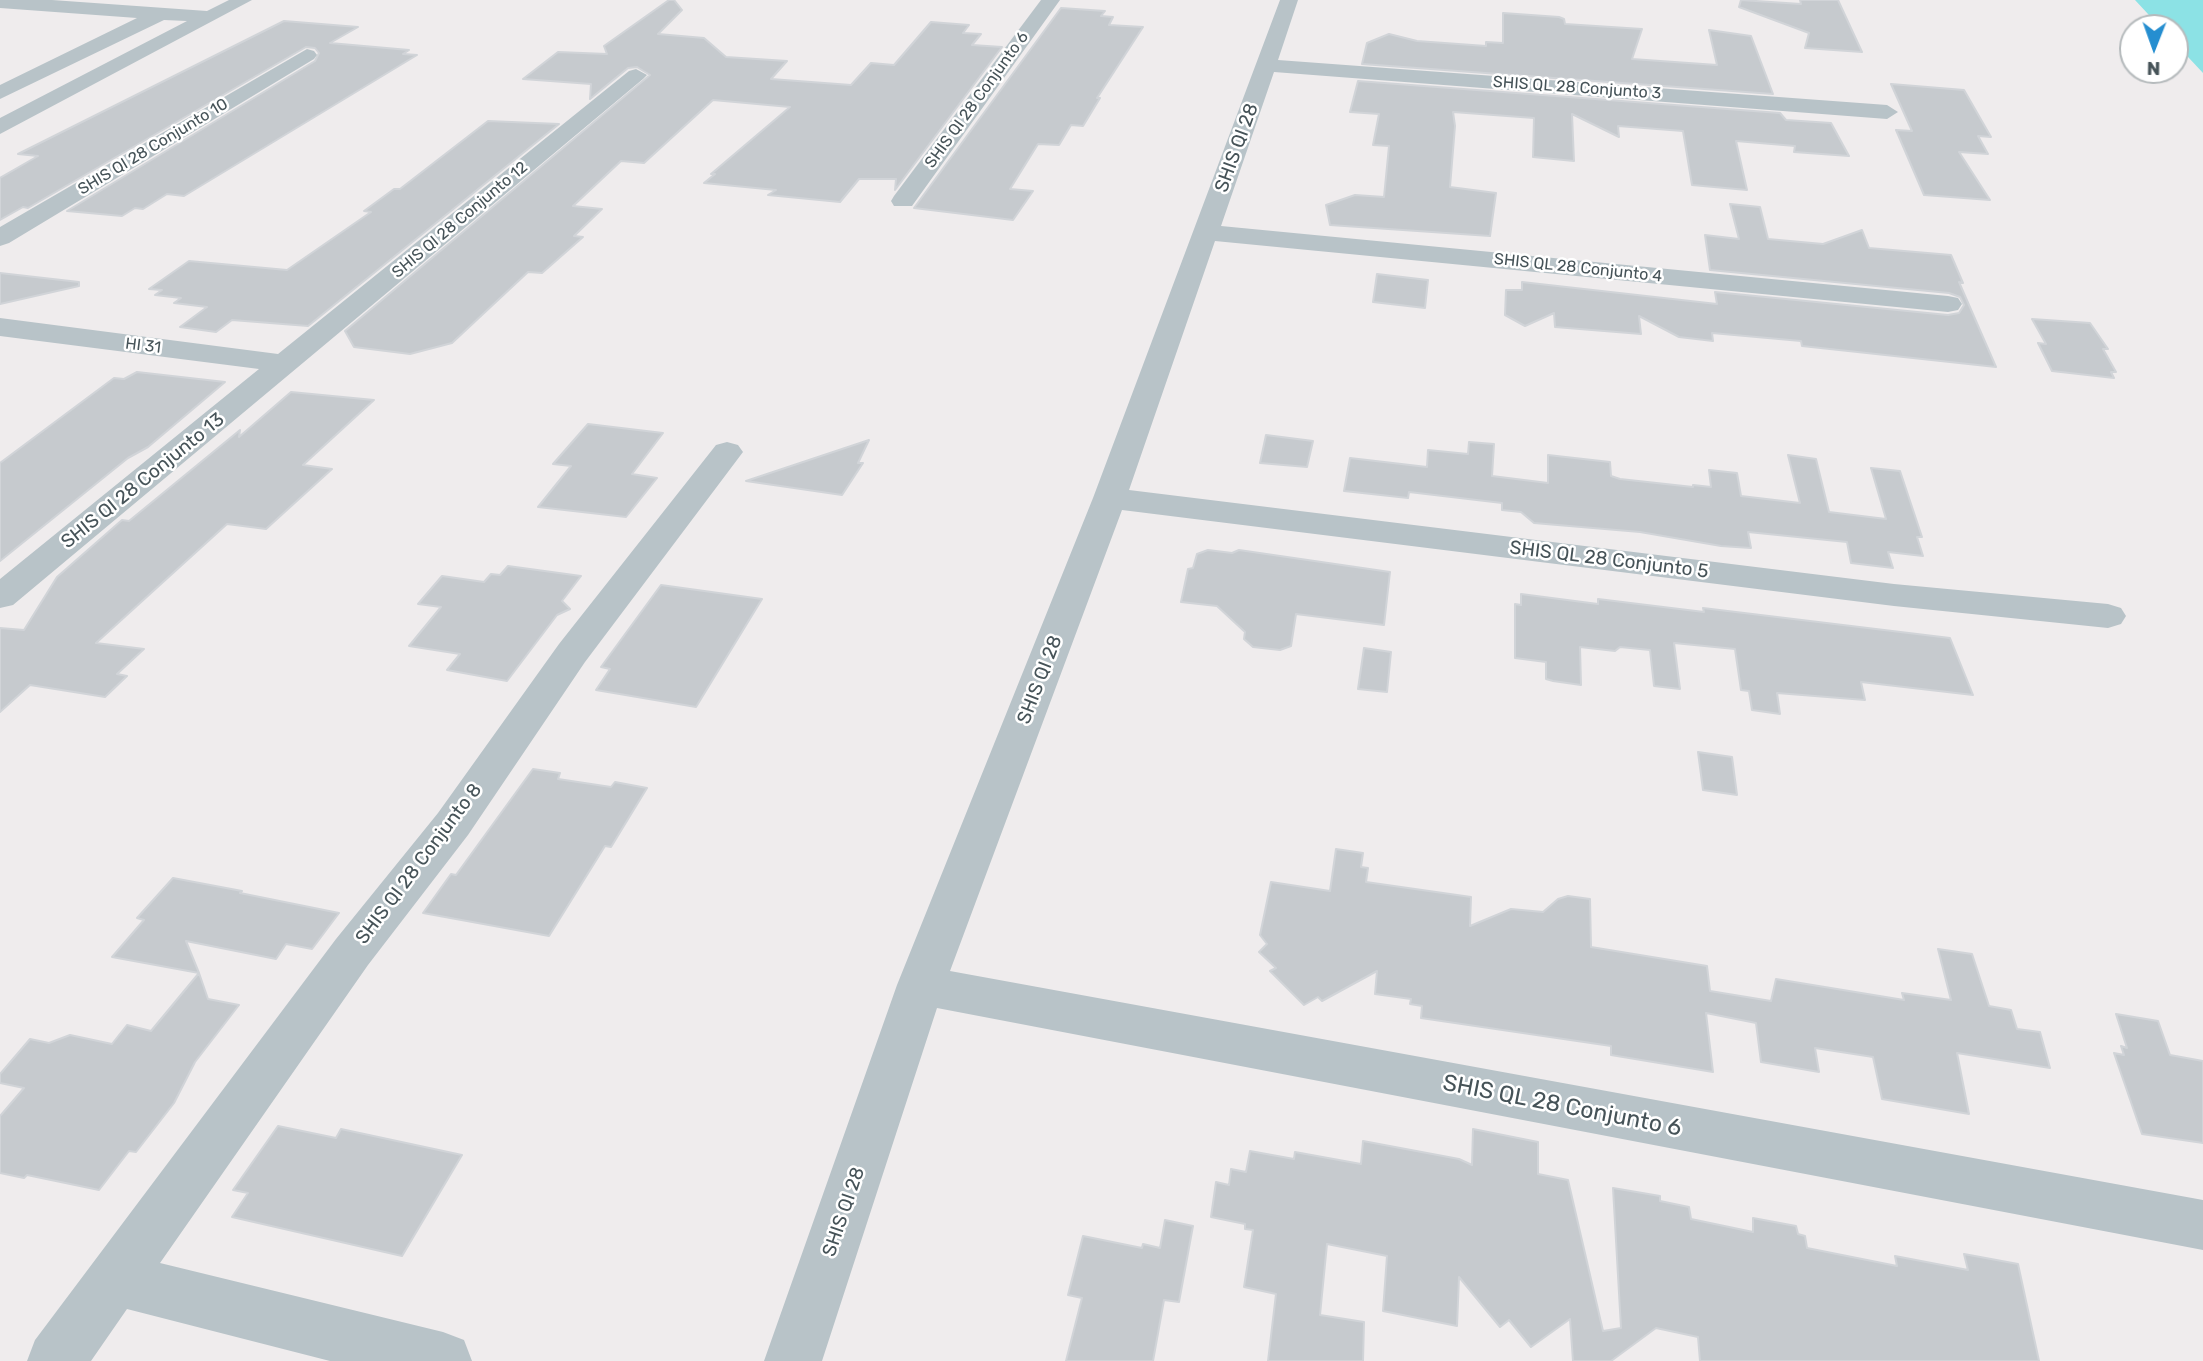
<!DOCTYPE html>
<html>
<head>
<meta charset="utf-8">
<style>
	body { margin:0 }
	#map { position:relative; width:2203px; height:1361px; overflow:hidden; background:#efeced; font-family:Rubik,sans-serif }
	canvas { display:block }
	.north { position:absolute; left:2119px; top:14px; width:70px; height:70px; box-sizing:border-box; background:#fff; border:2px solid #b5babc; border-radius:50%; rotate:181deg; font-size:19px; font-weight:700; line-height:28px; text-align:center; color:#465358 }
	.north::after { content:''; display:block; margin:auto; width:24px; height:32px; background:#258ed0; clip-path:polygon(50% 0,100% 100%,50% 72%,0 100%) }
</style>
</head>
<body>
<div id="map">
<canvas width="2203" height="1361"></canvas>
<div class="north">N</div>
</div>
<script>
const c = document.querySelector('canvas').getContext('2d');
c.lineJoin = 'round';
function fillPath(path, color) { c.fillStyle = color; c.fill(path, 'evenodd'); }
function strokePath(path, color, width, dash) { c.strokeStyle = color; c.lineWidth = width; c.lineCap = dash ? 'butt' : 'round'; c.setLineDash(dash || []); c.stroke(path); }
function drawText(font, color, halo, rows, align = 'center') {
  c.font = font + ' Rubik,sans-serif'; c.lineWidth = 5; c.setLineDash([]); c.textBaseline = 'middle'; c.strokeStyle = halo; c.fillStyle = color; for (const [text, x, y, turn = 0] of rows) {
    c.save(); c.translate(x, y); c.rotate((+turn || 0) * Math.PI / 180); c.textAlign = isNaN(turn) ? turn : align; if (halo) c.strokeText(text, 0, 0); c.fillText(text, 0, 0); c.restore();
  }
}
const water = new Path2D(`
	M2135,0H2203V73L2175,43V28H2161Z`);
const building = new Path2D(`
	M669,0H674L682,10L658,34L704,38L726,57L787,61L771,79L851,85L871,63L894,65L931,22L969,25L963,33L981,34L972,45L1002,47L895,190L896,179H859L840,202L768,195L776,190L704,183L715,174H711L790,107L713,100L644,163L621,161L573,206L602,209L574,236L583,237L542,273L528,272L452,343L410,354L354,347L345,331L650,75L637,67L628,68L590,99L591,84L523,79L558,52L607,54L604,46Z
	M1741,0L1801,4L1800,0H1838L1862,52L1805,48L1809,33L1739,7Z
	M1061,8L1105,11L1101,16L1113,17L1109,25L1143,27L1097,98H1100L1083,126L1071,125L1059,145L1038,144L1010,189L1033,191L1013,220L914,208Z
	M1503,13L1559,17L1564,19L1565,24L1642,29L1632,59L1717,65L1709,30L1751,36L1773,94L1362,64L1367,43L1389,34L1417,41L1486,46V42L1503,43Z
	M284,21L358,27L330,43L409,50L403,54L417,55L184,196L167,194L143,209L135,208L122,216L67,211L315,61L319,53L315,48L306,47L28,208L23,207L0,220V178L38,156L18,154Z
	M1358,81L1780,113L1786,120L1831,123L1849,156L1794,152L1795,146L1736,141L1747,190L1692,185L1683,131L1618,126L1619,137L1572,114L1574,161L1533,157L1534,118L1453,112L1455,126L1450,187L1496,193L1490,236L1330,225L1326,205L1355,195L1384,197L1389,146L1373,145L1379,114L1350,112Z
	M1891,84L1964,90L1991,137L1978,136L1988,154L1959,152L1990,200L1924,195L1896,130L1912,131Z
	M488,121L559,124L308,326L232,320L216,332L180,327L207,307L174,303L181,298L155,295L162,290L149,289L189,261L287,270L371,212L364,211L394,189H400Z
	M1730,204L1760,207L1768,239L1823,244L1862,230L1869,248L1951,255L1963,283L1959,282L1996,367L1802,346L1801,341L1712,333L1713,341L1679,337L1639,316L1641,334L1555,327L1554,313L1525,326L1505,315L1506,290H1522V282L1717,304L1715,292L1948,315L1959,313L1964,305L1960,297L1949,293L1710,270L1705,235L1739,239Z
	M0,273L79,282V286L0,304Z
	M1377,274L1428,280L1425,308L1373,302Z
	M2032,319L2090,323L2108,349H2103L2116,372H2111L2114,378L2052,371L2038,343L2046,344Z
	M137,372L225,382L148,447L128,458L0,561V463L114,378L124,379Z
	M291,392L374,400L303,465L332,469L266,529L227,524L96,643L144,649L117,674L127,676L105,697L30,685L0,712V628L24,630L57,577L122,520L129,521L240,430L239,437Z
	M588,424L663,433L632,474L657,478L626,517L538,507L571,466L553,464Z
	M1266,435L1313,441L1307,467L1260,463Z
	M869,440L858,463H863L842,495L746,481Z
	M1469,442L1494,444L1492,476L1548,483V455L1610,462L1611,476L1620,479L1693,487V485L1711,487L1709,470L1737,473L1741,496L1800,503L1788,455L1816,459L1829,512L1886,519L1871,468L1900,471L1922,537H1917L1923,556L1888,552L1893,568L1851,563L1847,542L1748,532L1751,548L1721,546L1640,532L1534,523L1521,512L1502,510V503L1409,492L1408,498L1344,491L1350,458L1427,467L1428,450L1468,454Z
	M1208,550L1232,553L1239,550L1390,572L1384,625L1296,614L1291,646L1280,650L1253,647L1244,639L1245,632L1217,606L1181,602L1188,569L1193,568L1197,554Z
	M508,566L581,576L562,601L570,609L557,615L507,681L447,670L460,654L409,646L441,607L418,604L442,576L484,582L491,574L500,575Z
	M661,585L762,599L696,707L596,690L610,669L601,667Z
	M1521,594L1598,604V599L1704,612L1703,608L1950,638L1973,695L1861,682L1865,700L1777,693L1780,714L1752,710L1749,691L1741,690L1735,649L1674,643L1680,689L1654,686L1650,650L1620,647L1615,651L1580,647L1581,685L1553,681L1546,679V662L1515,658V604L1521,605Z
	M1364,648L1391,652L1387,692L1358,689Z
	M1698,752L1732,757L1737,795L1703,790Z
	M533,769L560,773L558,779L611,787L615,782L647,788L611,847L605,846L549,936L423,913L451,874L456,875Z
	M1336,849L1363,853L1361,867L1368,868L1366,882L1471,897L1470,926L1511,909L1543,912L1558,899L1568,896L1590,899L1591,947L1707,966L1710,991L1771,1001L1776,979L1904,1000L1902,993L1951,1000L1938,949L1972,954L1989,1006L2011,1010L2017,1029L2040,1032L2050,1068L1957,1053L1969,1114L1882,1099L1873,1057L1815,1048L1819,1072L1761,1062L1756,1023L1706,1013L1713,1072L1611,1055V1046L1421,1018L1422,1006L1410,1004L1411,999L1375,994L1377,971L1322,1001L1318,997L1304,1005L1270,971L1276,968L1259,952L1267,944L1260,935L1271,882L1330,891Z
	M173,878L242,891L240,893L339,913L312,949L286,944L276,959L186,941L199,973L112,957L144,920L137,918Z
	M199,973L208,999L239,1005L195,1062L174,1103L136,1152L129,1151L99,1190L27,1175L24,1178L0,1173V1116L24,1088L0,1083V1074L30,1039L49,1043L70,1035L112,1044L127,1025L151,1031Z
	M2116,1014L2158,1021L2170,1055L2203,1061V1143L2142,1134L2114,1053L2124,1055L2121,1046L2127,1048Z
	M278,1126L336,1138L341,1129L462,1155L402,1256L232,1217L248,1193L233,1190Z
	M1473,1129L1538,1142V1174L1568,1180L1603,1331L1621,1328L1613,1188L1660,1196V1201L1689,1207L1691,1219L1753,1232V1218L1796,1226L1798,1234L1805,1236L1807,1248L1897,1266L1895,1256L1968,1270L1964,1254L2018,1264L2039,1361H1700L1698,1337L1656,1328L1611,1361H1573L1570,1319L1531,1347L1509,1320L1500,1327L1459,1277L1457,1326L1383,1311L1387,1256L1327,1244L1320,1315L1364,1322L1363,1361H1268L1276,1294L1244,1287L1253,1230L1245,1229V1224L1211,1217L1216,1182L1229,1185L1231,1169L1246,1172L1250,1151L1294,1159L1295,1152L1361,1164L1363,1141L1459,1159L1472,1165Z
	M1165,1220L1193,1226L1179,1302L1164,1300L1153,1361H1066L1082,1298L1068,1295L1083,1236L1142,1248L1143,1244L1160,1248Z`);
const minor = new Path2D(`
	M0,0H52L207,11L229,0H252L0,134V118L187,21L164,20L0,99V85L137,18L0,8Z
	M1041,0H1060L912,206H894L891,201L894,196Z
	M1280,0H1298L1278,60L1887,105L1898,112L1887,119L1274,72L1221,226L1948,296L1958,298L1962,304L1958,310L1948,312L1215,241L1129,490L1894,584L2108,604L2121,608L2126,616L2121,624L2108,628L1894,606L1122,510L950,971L2203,1200V1250L937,1008L822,1361H764L897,985L1093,498Z
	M307,49L314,51L317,55L314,59L9,243L0,246V227Z
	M636,69L647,75L643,79L13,605L0,608V579L259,369L0,336V318L278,354L629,71Z
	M727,442L738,445L743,452L585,662L468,835L368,965L160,1263L443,1332L464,1340L472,1361H330L127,1309L91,1361H27L35,1340L336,939L438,813L559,644L716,445Z`);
const farStreetnames = [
	["SHIS QL 28 Conjunto 3",1577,88,4],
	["SHIS QI 28 Conjunto 6",977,100,-54],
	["SHIS QI 28 Conjunto 10",153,147,-31],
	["SHIS QI 28 Conjunto 12",460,220,-40],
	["SHIS QL 28 Conjunto 4",1578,268,6],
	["HI 31",143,346,7]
];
const streetNames = [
	["SHIS QI 28",1237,148,-70],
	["SHIS QI 28 Conjunto 13",143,481,-39],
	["SHIS QL 28 Conjunto 5",1609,560,7],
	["SHIS QI 28",1040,680,-69],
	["SHIS QI 28 Conjunto 8",419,864,-53],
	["SHIS QI 28",844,1212,-71]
];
const nearStreetnames = [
	["SHIS QL 28 Conjunto 6",1562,1106,11]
];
fillPath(water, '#8ce2e5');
fillPath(building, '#c6cace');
strokePath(building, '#d1d4d8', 2);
fillPath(minor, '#b8c3c8');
drawText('16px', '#465358', '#fff', farStreetnames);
drawText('19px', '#465358', '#fff', streetNames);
drawText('23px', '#465358', '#fff', nearStreetnames);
</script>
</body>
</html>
